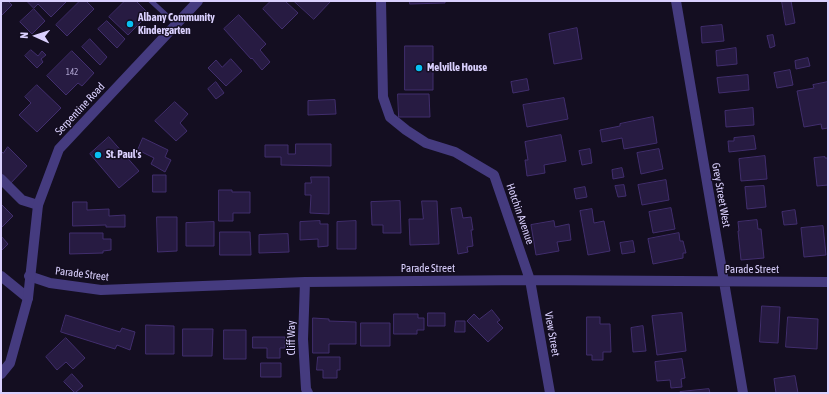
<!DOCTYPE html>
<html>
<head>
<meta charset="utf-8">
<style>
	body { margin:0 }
	#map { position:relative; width:829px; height:394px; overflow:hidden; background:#140e21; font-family:"Asap Condensed",sans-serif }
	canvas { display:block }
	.frame { position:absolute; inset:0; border:2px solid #dad0fe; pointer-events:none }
	.north { position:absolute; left:16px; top:16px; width:40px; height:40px; -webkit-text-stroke:3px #140e21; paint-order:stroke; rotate:273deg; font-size:11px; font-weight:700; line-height:16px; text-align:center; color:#dad0fe }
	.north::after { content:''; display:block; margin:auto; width:14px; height:18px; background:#dad0fe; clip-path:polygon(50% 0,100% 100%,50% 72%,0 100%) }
</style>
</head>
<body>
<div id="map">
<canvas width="829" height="394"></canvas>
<div class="frame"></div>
<div class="north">N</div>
</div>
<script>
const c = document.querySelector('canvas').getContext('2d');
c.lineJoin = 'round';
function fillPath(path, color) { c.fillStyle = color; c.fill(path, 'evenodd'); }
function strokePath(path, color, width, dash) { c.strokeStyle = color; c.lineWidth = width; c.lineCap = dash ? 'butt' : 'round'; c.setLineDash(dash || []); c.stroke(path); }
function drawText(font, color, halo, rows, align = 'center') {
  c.font = font + ' "Asap Condensed",sans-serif'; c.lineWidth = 3; c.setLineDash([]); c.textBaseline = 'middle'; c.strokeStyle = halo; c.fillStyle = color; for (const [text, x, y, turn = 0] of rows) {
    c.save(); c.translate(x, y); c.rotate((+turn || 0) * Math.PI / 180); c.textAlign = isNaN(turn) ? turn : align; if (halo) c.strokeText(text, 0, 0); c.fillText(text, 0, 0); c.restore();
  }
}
const building = new Path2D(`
	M1,1H8L12,5L1,16Z
	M27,1H67L51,17L38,4L34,8Z
	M80,1H86L94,9L67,36L56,25Z
	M125,1H136L149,14L128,35L109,17Z
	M271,1H285L298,13L282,29L263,9Z
	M294,1H331L314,19Z
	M410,1H445V3L410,4Z
	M782,1H791L795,23L786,25Z
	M34,9L45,21L32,34L20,22Z
	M239,15L266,44L260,50L270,62L262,70L252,58L251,59L224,29Z
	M107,21L125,39L117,48L98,29Z
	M722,25L724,41L702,43L701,27Z
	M577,28L582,59L554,64L549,34Z
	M773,35L775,46L770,48L767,36Z
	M90,39L107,57L100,65L82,47Z
	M405,46H433V90H405Z
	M736,48L737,64L717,66L716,51Z
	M31,50L38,56L42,51L46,55L41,59L43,62L37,68L25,56Z
	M72,51L94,73L82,86L78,83L66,95L47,76Z
	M808,58L810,66L796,69L795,61Z
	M231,59L242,71L226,86L208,68L216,60L222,67Z
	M790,70L793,85L777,88L774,73Z
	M748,75L749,90L719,93L717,78Z
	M527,79L529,90L513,93L511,82Z
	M216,82L224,93L216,99L208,89Z
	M828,82V128L822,129L821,124L804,127L797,91L814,88L813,85Z
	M37,85L61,108L37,132L19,115L31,103L25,97Z
	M398,94H429L430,117H399Z
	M564,98L568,119L527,127L523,105Z
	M335,100L336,114L308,115V101Z
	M175,102L188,114L180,123L187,131L176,141L155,121Z
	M753,108L754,125L726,127L725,111Z
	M653,117L657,143L624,149L622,138L602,142L600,130L620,126V124Z
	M561,135L566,161L544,165L545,173L527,176L525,160H528L525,142Z
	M754,136L756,149L729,152L728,141H734V138Z
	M109,137L139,171L119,188L90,154Z
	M143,138L168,150L165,157L171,160L165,172L151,164L154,158L138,150Z
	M296,144H331V166L281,165V157H265V145H288V154H295Z
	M8,147L27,166L10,184L1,174V151L3,153Z
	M590,149L592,163L582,165L579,151Z
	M659,149L663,169L641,174L637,153Z
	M765,156L767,179L741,181L739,159Z
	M825,157V158H828V185L817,186L814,158Z
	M622,168L624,177L613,179L612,170Z
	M153,175H166V192H153Z
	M311,177H329V214L310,213L311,195H305V183H311Z
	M666,180L669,200L642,205L638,185Z
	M624,185L626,196L618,197L615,186Z
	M764,186L766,207L747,209L745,187Z
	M585,187L587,197L576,199L574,189Z
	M219,190H232V192H250V213H233V221H219Z
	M400,201L401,233H383V225H372L371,202Z
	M422,201H437L439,244L410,245L409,219H423Z
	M73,202H87V210L109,209V216L125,215V227H106V225L73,226Z
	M1,204L13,216L1,228Z
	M461,208L463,218L471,217L473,230H471L473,246L467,247L468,252L458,254L451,209Z
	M671,208L675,229L653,233L649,212Z
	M592,209L594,223L604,221L610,251L588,255L580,211Z
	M795,210L797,224L784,225L782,212Z
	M157,217H177V251L158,252Z
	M757,220L758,229H761L764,258L741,260L738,231H739L738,222Z
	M320,221V224H328V246L318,247V239L300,240V222Z
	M356,221V249H337V222Z
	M554,221L555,227L569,224L571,240L557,242L559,251L536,255L531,225Z
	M214,222V246H186V223Z
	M823,226L826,255L804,257L801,228Z
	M220,232H250L251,255H220Z
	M70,233H103V239H111V250L103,251V253L70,254Z
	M679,233L680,241H683L686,253H683V258L653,264L648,239Z
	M288,234L289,252L259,253V235Z
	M1,236L8,244L1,251Z
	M633,241L635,252L622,254L620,243Z
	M762,306L780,307L778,343L760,342Z
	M492,310L500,320L497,322L503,328L488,342L467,321L474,314L479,319Z
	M428,313H445V326H428Z
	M682,313L686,351L657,355L652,316Z
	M394,314H418V318H424V330H417V334H394Z
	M66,315L120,332L122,328L135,332L130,350L117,345L115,349L61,332Z
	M587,317H600V324H610L611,352H603V360H592V355H587Z
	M788,317L818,319L817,349L786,347Z
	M313,318L329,319V321L356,322V344H329V353H313Z
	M456,321H465V332H455Z
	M361,323H390V346H361Z
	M146,325L174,326V354H146Z
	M643,326L646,351L633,352L631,328Z
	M183,329H213L212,356H183Z
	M224,330H246V359H224Z
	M253,337H285V348H280V358H267V348H253Z
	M66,338L85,358L73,369L66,362L57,370L46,357Z
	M318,357H340V370H337V378H323V370H317Z
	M682,359L685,378L681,379L682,387L671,388L670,380L657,381L655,362Z
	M261,363H281V377H261Z
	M72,374L83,386L75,393L64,382Z
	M795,376L798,393H776L774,379Z
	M709,389L710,393H680V392Z`);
const service = new Path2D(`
	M151,1L176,24`);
const minor = new Path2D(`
	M381,1L383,97L390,117L406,130L426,143L455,152L494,175L530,280L550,393
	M676,1L743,393
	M1,179L22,200L38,205
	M1,276L28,298
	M29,276L50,283L101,290L305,282L530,280L828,282
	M305,282L303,339L306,389L308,393`);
const tertiary = new Path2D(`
	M1,374L10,363L28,298L38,205L59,149L198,1`);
const markers = [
	[130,24,4,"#08bff2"],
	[419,68,4,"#08bff2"],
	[98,155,4,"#08bff2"]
];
const numberNames = [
	["142",72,72]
];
const poiNames = [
	["Albany Community",138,18],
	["Kindergarten",138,31],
	["Melville House",427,68],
	["St. Paul's",106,155]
];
const streetNames = [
	["Serpentine Road",80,109,-47],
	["Grey Street West",721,195,80],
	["Hotchin Avenue",520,214,71],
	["Parade Street",428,269],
	["Parade Street",752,270],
	["Parade Street",82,274,7],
	["View Street",552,334,80],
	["Cliff Way",292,338,-90]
];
fillPath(building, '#271b42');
strokePath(building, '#412e6d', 1);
strokePath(service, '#453b7f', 5);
strokePath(minor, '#453b7f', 10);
strokePath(tertiary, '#453b7f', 10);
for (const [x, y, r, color] of markers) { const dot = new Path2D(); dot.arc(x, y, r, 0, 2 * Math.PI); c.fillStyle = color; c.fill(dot); strokePath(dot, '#140e21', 1.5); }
drawText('9px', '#ada3cf', null, numberNames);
drawText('bold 11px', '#dad0fe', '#140e21', poiNames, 'left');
drawText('11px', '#dad0fe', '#140e21', streetNames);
</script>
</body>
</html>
